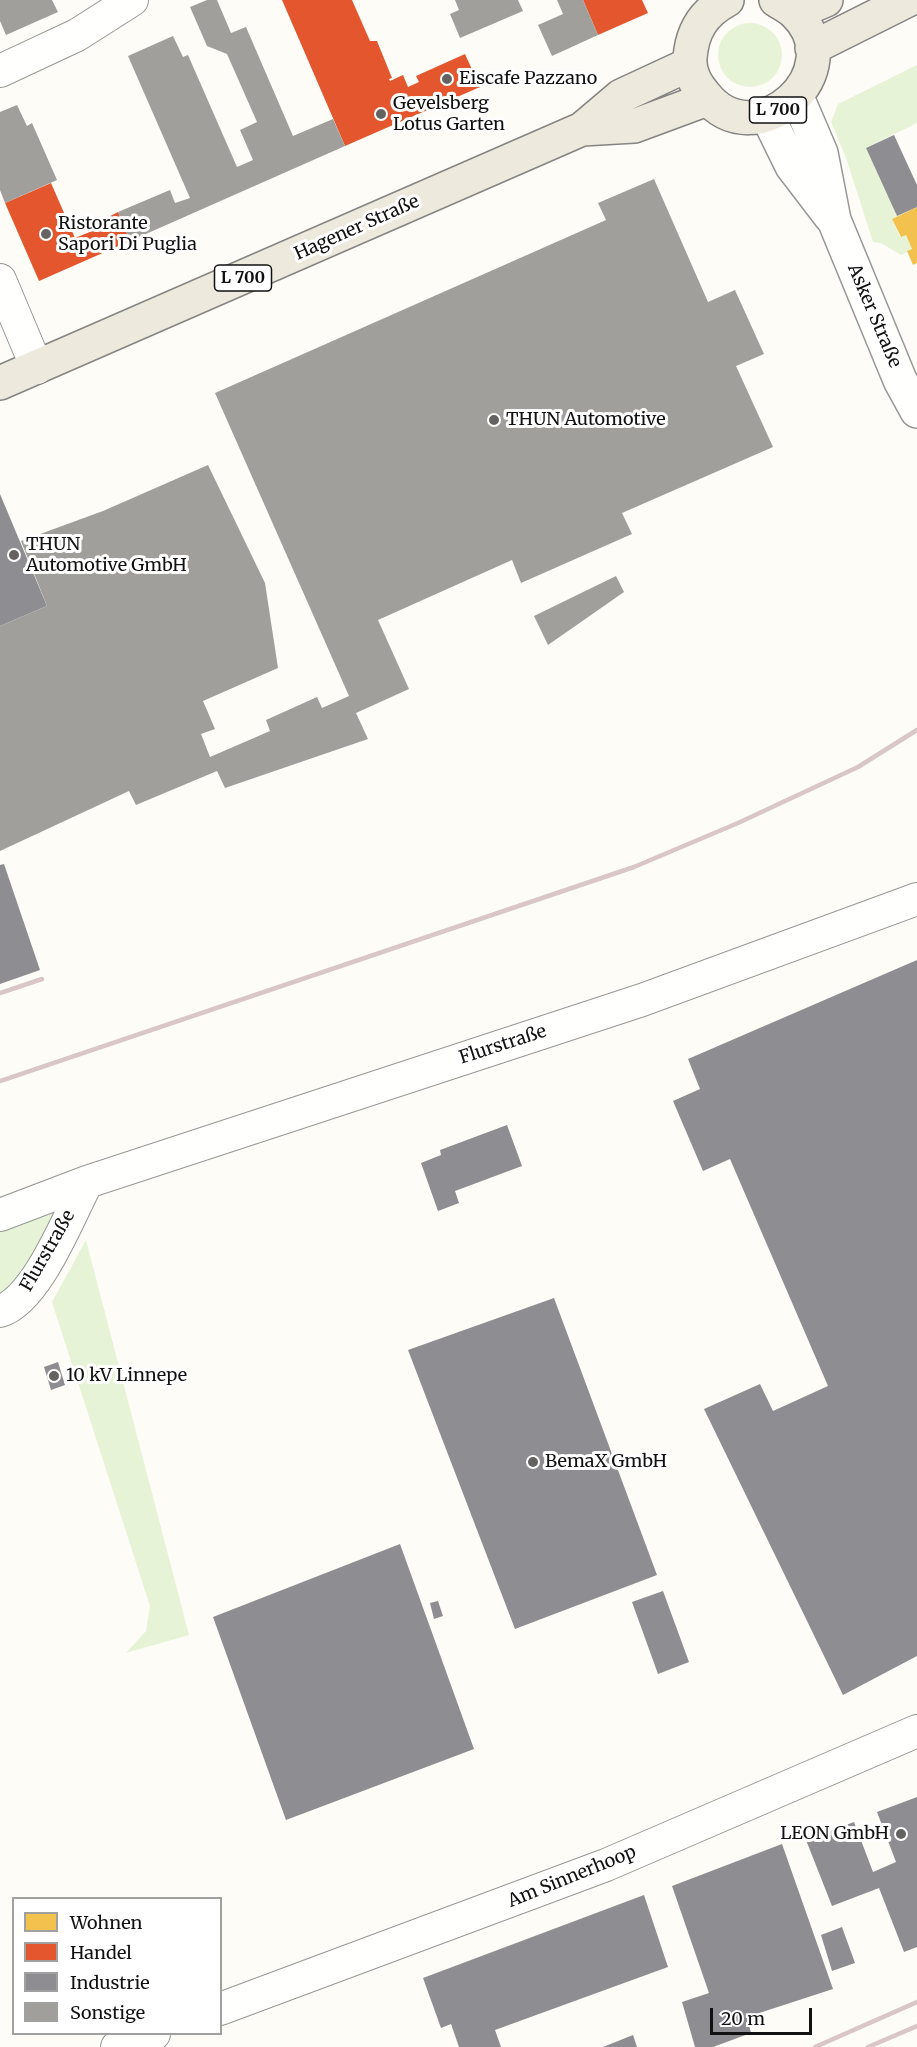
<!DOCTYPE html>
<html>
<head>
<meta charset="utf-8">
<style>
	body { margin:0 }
	#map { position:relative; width:917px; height:2047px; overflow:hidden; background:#fdfcf7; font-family:Merriweather,serif }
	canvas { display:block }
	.legend { position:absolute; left:12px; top:1897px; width:210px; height:138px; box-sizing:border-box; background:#fff; border:2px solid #a0a0a0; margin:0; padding:8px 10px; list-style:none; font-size:18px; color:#111 }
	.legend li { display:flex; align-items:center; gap:12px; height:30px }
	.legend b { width:30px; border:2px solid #a0a0a0 }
	.scale { position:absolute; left:710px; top:2008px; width:102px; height:27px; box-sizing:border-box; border:3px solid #111; border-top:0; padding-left:8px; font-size:18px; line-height:21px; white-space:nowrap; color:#111; -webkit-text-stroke:4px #fff; paint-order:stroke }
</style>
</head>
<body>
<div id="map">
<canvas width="917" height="2047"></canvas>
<ul class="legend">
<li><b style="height:16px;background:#f2c14e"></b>Wohnen</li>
<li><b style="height:16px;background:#e4572e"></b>Handel</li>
<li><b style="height:16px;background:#8d8d92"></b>Industrie</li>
<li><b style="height:16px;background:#a19f9c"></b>Sonstige</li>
</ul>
<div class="scale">20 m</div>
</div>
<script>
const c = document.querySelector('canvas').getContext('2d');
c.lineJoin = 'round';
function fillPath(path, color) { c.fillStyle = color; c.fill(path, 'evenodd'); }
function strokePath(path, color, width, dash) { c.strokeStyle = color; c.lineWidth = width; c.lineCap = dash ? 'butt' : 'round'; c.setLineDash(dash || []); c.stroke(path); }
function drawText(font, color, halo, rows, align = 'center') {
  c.font = font + ' Merriweather,serif'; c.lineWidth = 6; c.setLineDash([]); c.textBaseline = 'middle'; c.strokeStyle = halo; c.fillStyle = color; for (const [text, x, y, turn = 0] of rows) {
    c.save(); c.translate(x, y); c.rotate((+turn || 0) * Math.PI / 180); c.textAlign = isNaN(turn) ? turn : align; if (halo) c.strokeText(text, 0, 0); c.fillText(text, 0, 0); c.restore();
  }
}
const green = new Path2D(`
	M718 55a32 32 0 1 1 64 0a32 32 0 1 1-64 0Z
	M917,65V123L866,148L897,216L892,219L900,237L906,235L912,249L901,255L881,243L873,242L846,158L831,122L838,104Z
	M81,1187L0,1308V1216Z
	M86,1240L189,1635L126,1653L146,1631L150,1606L52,1302Z`);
const homes = new Path2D(`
	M917,207V263L913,265L907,251L912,249L906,235L901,237L892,219Z`);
const shops = new Path2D(`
	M282,0H352L370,41H377L392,78L389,79L390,81L403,75L408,87L419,82L416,76L465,54L480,87L345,146Z
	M583,0H642L648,13L598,35Z
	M51,183L75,238L97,229L95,224L118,212L130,241L39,281L5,203Z`);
const industry = new Path2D(`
	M894,135L917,185V207L897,216L866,148Z
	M0,494L47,606L0,626Z
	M4,864L40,970L0,984V865Z
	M917,960V1656L843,1695L704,1409L760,1384L773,1411L828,1386L730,1159L703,1171L673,1101L700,1089L688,1059Z
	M507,1125L522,1166L455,1191L459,1203L438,1211L421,1163L441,1155L440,1150Z
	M554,1298L657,1575L515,1629L408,1350Z
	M58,1362L65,1385L51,1390L44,1367Z
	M400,1544L474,1749L286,1820L213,1617Z
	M663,1591L689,1662L658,1674L632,1602Z
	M438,1601L443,1616L434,1619L430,1603Z
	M917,1797V1947L904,1952L879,1888L832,1906L806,1840L854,1822L873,1872L896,1862L877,1812Z
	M782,1844L833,1989L747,2017L751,2033L713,2047H695L682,2002L709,1993L672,1886Z
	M644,1895L668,1967L495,2030L501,2047H459L451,2024L441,2028L423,1978Z
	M842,1927L855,1963L832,1971L821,1935Z
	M633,2035L637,2047H603Z`);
const building = new Path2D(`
	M0,0H52L58,12L6,35L0,21Z
	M207,0H217L231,33L246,27L293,136L333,119L345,146L130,241L118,212L170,190L175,203L190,198L128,56L173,36L183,57L188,55L237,167L253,160L240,130L257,122L227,54L207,46L190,7Z
	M455,0H518L523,11L460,38L450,14L459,10Z
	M557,0H583L598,35L552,56L538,25L563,14Z
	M17,105L27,126L32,123L57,180L5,203L0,190V112Z
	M654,179L708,302L735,290L764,354L736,366L773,447L622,513L632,534L521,583L512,560L378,620L409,689L356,713L368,739L225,788L217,771L136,805L129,791L0,851V626L47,606L21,541L103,511L208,465L265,583L278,668L203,701L215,729L201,734L210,757L270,731L266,720L317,697L322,708L349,696L215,393L606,220L598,203Z
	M616,576L624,592L548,645L534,616Z`);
const minor = new Path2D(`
	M0,71L77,35L132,0
	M0,280L37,368
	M0,1215L87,1182L642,1000L917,899
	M0,1311C37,1300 69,1216 87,1182
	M220,2009L606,1865L917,1731
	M117,2047L154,2034`);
const tertiary = new Path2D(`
	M797,97L821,153L834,220L900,380L917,411
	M767,115L792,166L831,217`);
const primary = new Path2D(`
	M727,0C703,13 692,31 690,58C689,72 696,85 705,95C756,160 854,70 795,13C790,8 782,4 776,0
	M795,13L826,0
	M812,48L908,0
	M582,129L634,126L707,99
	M0,383L582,129L621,96L690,64`);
const rail = new Path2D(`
	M0,993L42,979
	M0,1081L634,867L738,823L858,767L917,730
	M815,2047L917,2002
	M868,2047L917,2026`);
const markers = [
	[447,79,6,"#646362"],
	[381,114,6,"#646362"],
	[46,234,6,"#646362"],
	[494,420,6,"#646362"],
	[14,555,6,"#646362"],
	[54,1376,6,"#646362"],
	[533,1462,6,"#646362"],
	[901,1834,6,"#646362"]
];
const shields = [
	[778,110,57],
	[243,278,57]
];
const shieldNames = [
	["L 700",778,110],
	["L 700",243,278]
];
const poiNames = [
	["Eiscafe Pazzano",459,79],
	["Gevelsberg",393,104],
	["Lotus Garten",393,125],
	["Ristorante",58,224],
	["Sapori Di Puglia",58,245],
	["THUN Automotive",506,420],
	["THUN",26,545],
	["Automotive GmbH",26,566],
	["10 kV Linnepe",66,1376],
	["BemaX GmbH",545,1462],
	["LEON GmbH",889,1834,"right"]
];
const streetNames = [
	["Hagener Straße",357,228,-24],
	["Asker Straße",874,316,67],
	["Flurstraße",503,1045,-18],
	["Flurstraße",48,1251,-60],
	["Am Sinnerhoop",572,1877,-22]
];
fillPath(green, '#e7f3d7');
fillPath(homes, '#f2c14e');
fillPath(shops, '#e4572e');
fillPath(industry, '#8d8d92');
fillPath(building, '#a19f9c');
strokePath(minor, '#979795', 34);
strokePath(tertiary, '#979795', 36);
strokePath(primary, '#858482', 36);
strokePath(minor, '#fffffe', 32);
strokePath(tertiary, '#fffffe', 33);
strokePath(primary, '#ede9dc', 33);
strokePath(rail, '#d9c6c7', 4.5);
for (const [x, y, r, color] of markers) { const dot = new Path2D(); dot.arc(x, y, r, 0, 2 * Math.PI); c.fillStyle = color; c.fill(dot); strokePath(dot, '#fff', 2); }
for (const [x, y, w] of shields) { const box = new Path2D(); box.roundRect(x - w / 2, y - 13, w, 26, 4.5); c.fillStyle = '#fff'; c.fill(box); strokePath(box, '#111', 1.5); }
drawText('bold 16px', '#111', null, shieldNames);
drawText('18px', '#111', '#fff', poiNames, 'left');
drawText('18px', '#111', '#fff', streetNames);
</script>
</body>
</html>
